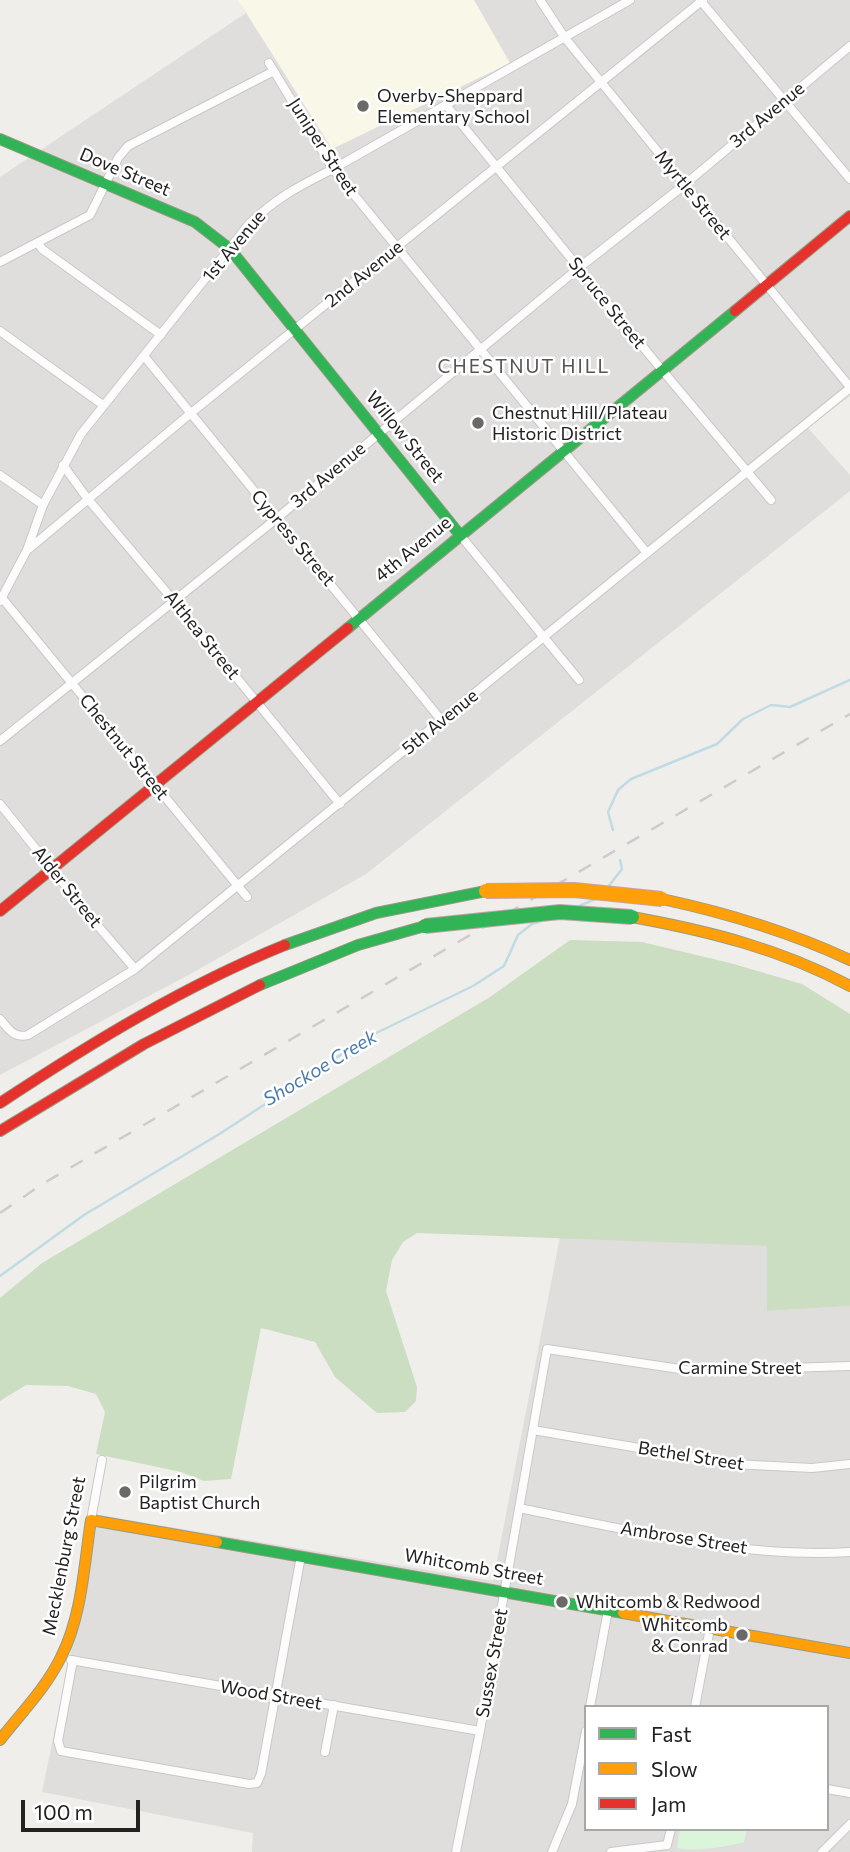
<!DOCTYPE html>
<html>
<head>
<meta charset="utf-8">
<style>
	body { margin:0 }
	#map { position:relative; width:850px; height:1852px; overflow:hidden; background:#f0eeeb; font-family:Commissioner,sans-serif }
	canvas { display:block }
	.legend { position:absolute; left:584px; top:1705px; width:245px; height:126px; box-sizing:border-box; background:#fff; border:2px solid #a7a7a7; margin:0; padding:9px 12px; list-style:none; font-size:21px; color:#222 }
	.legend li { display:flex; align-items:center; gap:14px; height:35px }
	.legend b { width:35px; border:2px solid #a7a7a7 }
	.scale { position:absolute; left:21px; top:1800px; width:119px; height:32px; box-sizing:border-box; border:4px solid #222; border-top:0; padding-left:9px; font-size:21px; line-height:24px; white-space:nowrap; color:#222; -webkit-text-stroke:5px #fff; paint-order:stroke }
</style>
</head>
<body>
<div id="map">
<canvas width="850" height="1852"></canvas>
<ul class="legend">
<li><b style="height:9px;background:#30b455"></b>Fast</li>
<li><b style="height:9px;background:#ff9f0a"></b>Slow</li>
<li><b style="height:9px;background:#e5322d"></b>Jam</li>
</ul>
<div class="scale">100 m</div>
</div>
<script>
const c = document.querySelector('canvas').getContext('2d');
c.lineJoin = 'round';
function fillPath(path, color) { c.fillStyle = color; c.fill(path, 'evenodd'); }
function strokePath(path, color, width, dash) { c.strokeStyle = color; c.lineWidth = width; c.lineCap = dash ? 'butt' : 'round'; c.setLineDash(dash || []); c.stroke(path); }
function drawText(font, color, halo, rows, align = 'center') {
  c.font = font + ' Commissioner,sans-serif'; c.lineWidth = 5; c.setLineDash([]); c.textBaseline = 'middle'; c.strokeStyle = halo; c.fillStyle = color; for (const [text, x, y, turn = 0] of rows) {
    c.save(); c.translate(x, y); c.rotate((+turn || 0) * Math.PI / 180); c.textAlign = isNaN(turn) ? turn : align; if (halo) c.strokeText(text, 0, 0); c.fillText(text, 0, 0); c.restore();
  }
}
const residential = new Path2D(`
	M238,0H850V396L808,428L850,475V491L366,874L194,972L0,1075V177L246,13Z
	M560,1237L767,1246V1311L850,1306V1852H252L253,1833L42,1792L99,1515L493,1581ZM586,1707H827V1829H586Z`);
const education = new Path2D(`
	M238,0H474L510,63L332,149Z`);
const forest = new Path2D(`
	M570,940L642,942L730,963L802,984L850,1014V1306L767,1311V1246L417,1233L403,1242L392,1260L386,1291L417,1387L416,1401L405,1412L377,1413L335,1377L315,1342L261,1328L231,1479L204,1481L181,1472L96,1454L105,1412L96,1394L68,1386L26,1385L0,1401V1298L42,1263L490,997Z`);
const park = new Path2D(`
	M680,1829H747L744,1842C725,1847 696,1852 677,1848Z`);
const stream = new Path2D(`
	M613,830L608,812L618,790L631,779L717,744L743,719L771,705L790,707L850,680
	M608,887L622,869L620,860
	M577,907L600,897
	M0,1276L84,1215L221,1133L368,1037L473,986L504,966L518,935L532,924L541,921`);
const street = new Path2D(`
	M540,0L565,38L850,387
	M700,0L850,179
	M269,63L333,169L647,553
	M446,105L657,364L771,500
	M38,243L42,249L161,335
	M0,262L90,215L118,158L128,146L274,71
	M0,331L103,405
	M144,356L442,721
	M63,465L87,498L174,601L340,804
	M0,475L43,505
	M460,535L579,680
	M30,548L191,413L703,0
	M2,598L247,897
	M0,601L27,550L43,505L81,434L249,224C276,198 299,186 333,169L630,0
	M0,741L276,519L575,271L683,186L850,46
	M0,804L92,919L135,969
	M0,1019C8,1028 14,1039 28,1035L135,969L850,388
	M533,1430L733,1464L812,1468L850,1464
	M519,1508C623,1529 745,1559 850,1552
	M91,1520L102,1460
	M71,1660L480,1731
	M73,1660L58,1741L61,1751L249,1784L257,1783L261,1774L301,1556
	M590,1707L608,1610
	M695,1707L710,1628
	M325,1752L334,1705
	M827,1789L850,1793
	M667,1845L671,1829
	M456,1852L480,1731L547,1349L693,1371L850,1366
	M552,1852L572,1804L586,1731
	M611,1852L667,1845
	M822,1852L850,1824`);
const fast = new Path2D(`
	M0,139L195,222L230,249L460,535
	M348,628L735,311
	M285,945L376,913L486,891
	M260,985L358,945L425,926
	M217,1542L623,1613`);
const slow = new Path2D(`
	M662,899C727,913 790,932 850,960
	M632,917C709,931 781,949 850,986
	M623,1613L850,1653
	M0,1740C21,1713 46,1688 61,1657C82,1616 84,1565 91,1520L217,1542`);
const jam = new Path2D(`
	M735,311L850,216
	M0,911L348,628
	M0,1103C91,1043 184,986 285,945
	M0,1131L144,1044L260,985`);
const rail = new Path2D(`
	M0,1213L44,1183L850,714`);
const fastBridge = new Path2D(`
	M425,926L560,912L632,917`);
const slowBridge = new Path2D(`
	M486,891L574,890L662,899`);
const markers = [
	[363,106,7,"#6a6968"],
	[478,423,7,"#6a6968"],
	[125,1492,7,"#6a6968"],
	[562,1602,7,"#6a6968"],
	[742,1635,7,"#6a6968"]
];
const poiNames = [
	["Overby-Sheppard",377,96],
	["Elementary School",377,117],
	["Chestnut Hill/Plateau",492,413],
	["Historic District",492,434],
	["Pilgrim",139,1482],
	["Baptist Church",139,1503],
	["Whitcomb & Redwood",576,1602],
	["Whitcomb",728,1625,"right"],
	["& Conrad",728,1646,"right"]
];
const streetNames = [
	["3rd Avenue",767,115,-40],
	["Juniper Street",323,147,57],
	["Dove Street",125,172,23],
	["Myrtle Street",693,195,51],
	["1st Avenue",234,246,-50],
	["2nd Avenue",364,274,-39],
	["Spruce Street",607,303,51],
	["Willow Street",405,437,51],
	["3rd Avenue",328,475,-40],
	["Cypress Street",293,538,50],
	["4th Avenue",413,549,-39],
	["Althea Street",202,635,51],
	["5th Avenue",440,722,-39],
	["Chestnut Street",124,747,51],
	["Alder Street",67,887,51],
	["Carmine Street",740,1368],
	["Bethel Street",691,1456,9],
	["Ambrose Street",684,1538,9],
	["Mecklenburg Street",64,1556,-79],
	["Whitcomb Street",474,1567,10],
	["Sussex Street",492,1663,-80],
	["Wood Street",271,1695,10]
];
const neighbourhoodNames = [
	["CHESTNUT HILL",524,367]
];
const waterNames = [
	["Shockoe Creek",320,1068,-31]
];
fillPath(residential, '#dfdedc');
fillPath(education, '#f8f7e8');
fillPath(forest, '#cbdec1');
fillPath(park, '#daf5da');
strokePath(stream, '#bfdbe3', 2.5);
strokePath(street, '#c9c8c7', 10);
strokePath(fast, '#999a82', 12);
strokePath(slow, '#999a82', 12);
strokePath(jam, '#999a82', 12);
strokePath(street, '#fdfcfc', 8);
strokePath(fast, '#30b455', 10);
strokePath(slow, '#ff9f0a', 10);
strokePath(jam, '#e5322d', 10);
strokePath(rail, '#ccc', 2.5, [14, 14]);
strokePath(fastBridge, '#c5a2ac', 16, []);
strokePath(slowBridge, '#c5a2ac', 16, []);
strokePath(fastBridge, '#30b455', 14);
strokePath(slowBridge, '#ff9f0a', 14);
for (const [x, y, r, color] of markers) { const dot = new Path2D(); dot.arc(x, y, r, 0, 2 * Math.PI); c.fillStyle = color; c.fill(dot); strokePath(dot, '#fff', 2.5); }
drawText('18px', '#222', '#fff', poiNames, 'left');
drawText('18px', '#222', '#fff', streetNames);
c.letterSpacing = '2px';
drawText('19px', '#555', '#fff', neighbourhoodNames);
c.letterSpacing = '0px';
drawText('italic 19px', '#4a7aab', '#fff', waterNames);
</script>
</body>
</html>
